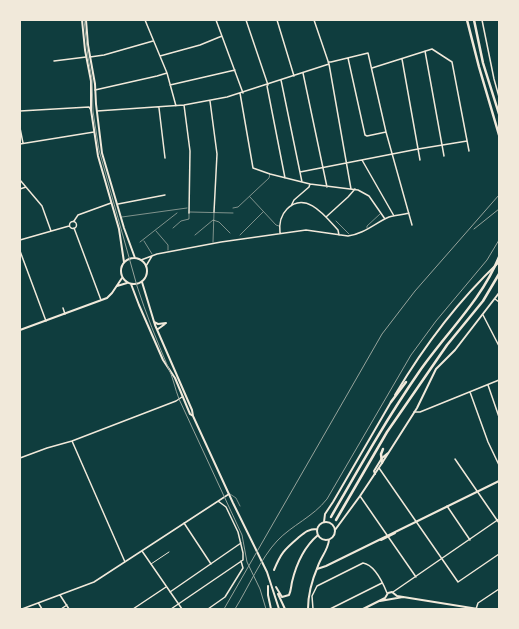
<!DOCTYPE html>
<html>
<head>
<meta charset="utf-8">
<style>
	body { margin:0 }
	#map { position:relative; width:519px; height:629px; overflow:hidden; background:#0f3d3e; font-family:"Alegreya Sans",sans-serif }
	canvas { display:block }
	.frame { position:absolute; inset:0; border:21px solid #f1e9da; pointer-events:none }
</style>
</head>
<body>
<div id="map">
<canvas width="519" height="629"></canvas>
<div class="frame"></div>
</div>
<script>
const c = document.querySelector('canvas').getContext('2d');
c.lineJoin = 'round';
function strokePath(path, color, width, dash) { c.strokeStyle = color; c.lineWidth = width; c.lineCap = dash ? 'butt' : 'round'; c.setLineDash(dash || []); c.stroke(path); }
const service = new Path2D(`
	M250,197L276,225L279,226
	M233,208L238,207L269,178L270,174
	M190,212L233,213
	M122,217L187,208
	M336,221L349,234
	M173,228L181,221L189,219V213
	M367,228V226L380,214
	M156,231L168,245V250
	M195,235L213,220L219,222L230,233
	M240,235L263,212
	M144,241L152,254
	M140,242L177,213
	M213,242L214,213
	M230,494L236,498L240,506`);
const pedestrian = new Path2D(`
	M151,564L169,552`);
const minor = new Path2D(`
	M145,20L167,73L176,106
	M216,20L243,93
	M246,20L268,85
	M277,20L294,76
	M314,20L329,64L351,189
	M482,20L494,79L499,97
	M425,51L444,156
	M160,56L200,45L222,36
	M90,57L104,55L153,41
	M348,58L365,135L367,136L386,132
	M402,59L420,160
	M54,61L86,57
	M328,62H331L368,53L386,132L412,225
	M372,68L432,49L452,62L469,151
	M303,73L327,187
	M281,80L302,182
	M170,85L235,70
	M267,86L285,178
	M95,90L157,76L167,73
	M240,93L253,168L270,174L310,184L358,190L369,196L385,219
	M210,101L217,154L214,212
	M184,105L190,151L189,213
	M159,108L165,158
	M20,111L89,107L91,110
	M97,111L184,105L227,97L329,64
	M20,128L23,143
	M20,144L94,132
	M362,160L394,216
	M300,172L418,149L467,141
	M20,180L42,206L51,231
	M20,189L26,187
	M118,204L165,195
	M291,206L294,200L309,187L310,184
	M326,217L348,197L355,189
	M74,221L78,215L111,203
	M69.5 225a3.5 3.5 0 1 1 7 0a3.5 3.5 0 1 1-7 0Z
	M74,228L101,300
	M280,233C279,224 280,216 287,209C306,190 326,217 338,230L339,235
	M20,240L69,226
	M20,251L46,321
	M141,260L157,254L221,242L306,230L348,236C364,234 375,223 389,217C395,215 402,215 409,213
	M146,266L152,256
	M495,299L499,302
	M63,308L65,314
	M483,315L499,346
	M488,385L499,417
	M470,392L488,442L499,465
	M414,412H420L499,380
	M72,441L125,562
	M20,458L47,448L72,441L176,401L182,397
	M455,459L499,523
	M379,468L458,582L499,554
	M360,496L416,577
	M447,506L470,540
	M184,523L211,564
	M142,551L182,609
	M170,592L241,543
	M393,592L499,519
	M60,595L69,609
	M39,604L42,609
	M22,609L94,582L229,494
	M61,609L67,605
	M133,609L166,587
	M171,609L243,560V553L238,532L226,507L218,501
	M208,609L225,597L243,568L241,561
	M313,609L312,596L317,586L363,563C375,565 383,583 387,593
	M330,609L382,583
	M476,609L478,603L499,589`);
const tertiary = new Path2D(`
	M117,286L127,283
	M20,330L107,298L112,293L122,278
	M395,395C424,346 458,301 499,262
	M382,463L417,408L436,369L455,350L499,293
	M375,474L374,471L382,458L388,453
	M381,540L395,533
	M317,569L326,566L499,481
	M380,601L403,597
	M363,609L385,598L388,593L392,592L397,596L478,609`);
const primary = new Path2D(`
	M20,20H21
	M82,20L85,50L91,81V110L98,156L119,229L124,262
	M86,20L88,45L95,84L96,104L102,153L124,228L135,258
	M121 271a13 13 0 1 1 26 0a13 13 0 1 1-26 0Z
	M142,282L155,325L192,410L193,416L233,503L267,572L279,609
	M131,284L139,305L163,360L175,378L190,414L193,416
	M154,322L158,324L166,323
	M158,329L165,324
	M317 531a9 9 0 1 1 18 0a9 9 0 1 1-18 0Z
	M324,522L325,514L333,502L391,402
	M335,530L360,496L382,463
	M274,570C281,553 284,550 298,538C305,532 308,529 317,529
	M268,586V595L271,609
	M276,587L282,597L289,595C291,591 291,587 292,582C296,565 304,547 318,535
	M278,594L285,609
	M308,609C308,594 312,580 318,566C321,557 328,550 329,540`);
const motorway = new Path2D(`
	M467,20L479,67L499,135
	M474,20L483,63L499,114
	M391,402L406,382
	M382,463L381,454L383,449
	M331,517C359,468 387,418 419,372C446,333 481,301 499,257
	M336,520L387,432L447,345L483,301L499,274`);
const tram = new Path2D(`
	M84,20L88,57L92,79L93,111L99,150L137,286C146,314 157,341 168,367C173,377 175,389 179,399L242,535L247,562L260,589L266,609`);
const rail = new Path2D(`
	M474,229L499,209
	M224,609L382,334L415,291L499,195
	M235,609C248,588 261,558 277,541C292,525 313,517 327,499L411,355L436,321L487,260L499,240`);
strokePath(service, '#f1e9da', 0.5);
strokePath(pedestrian, '#f1e9da', 1);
strokePath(minor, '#f1e9da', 1.5);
strokePath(tertiary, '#f1e9da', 2);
strokePath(primary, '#f1e9da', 2);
strokePath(motorway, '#f1e9da', 2.5);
strokePath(tram, '#97a49c', 1);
strokePath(rail, '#97a49c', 1);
</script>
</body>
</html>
